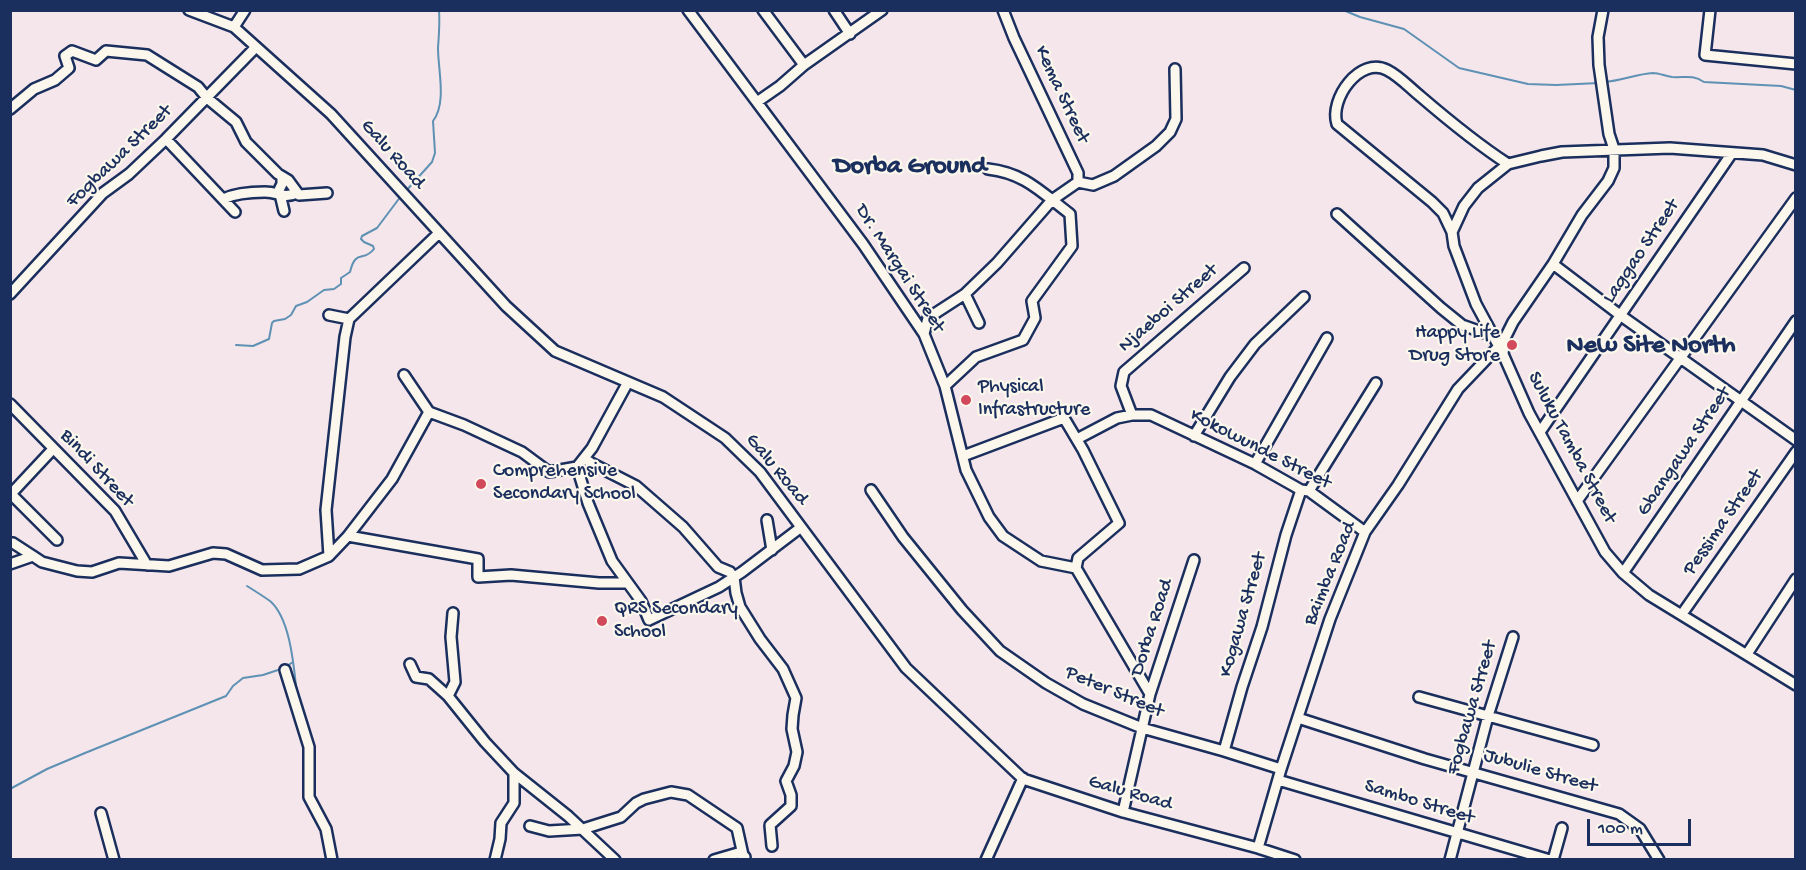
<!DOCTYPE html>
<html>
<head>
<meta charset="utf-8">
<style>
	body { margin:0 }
	#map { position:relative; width:1806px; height:870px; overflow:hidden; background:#f4e6eb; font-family:"Gochi Hand",sans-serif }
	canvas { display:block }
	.frame { position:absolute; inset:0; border:12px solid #1b2f5e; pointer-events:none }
	.scale { position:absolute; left:1587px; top:819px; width:104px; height:27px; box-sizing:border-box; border:3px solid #1b2f5e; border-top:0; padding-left:8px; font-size:18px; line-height:21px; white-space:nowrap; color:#1b2f5e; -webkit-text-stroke:4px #fbf7ec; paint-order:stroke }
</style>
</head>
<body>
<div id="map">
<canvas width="1806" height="870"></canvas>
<div class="frame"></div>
<div class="scale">100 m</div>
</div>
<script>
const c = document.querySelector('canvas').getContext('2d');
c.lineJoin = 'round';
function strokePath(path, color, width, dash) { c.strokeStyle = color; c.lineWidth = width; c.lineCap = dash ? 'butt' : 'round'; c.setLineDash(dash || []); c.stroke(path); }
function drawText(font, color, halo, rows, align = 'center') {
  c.font = font + ' "Gochi Hand",sans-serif'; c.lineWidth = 4.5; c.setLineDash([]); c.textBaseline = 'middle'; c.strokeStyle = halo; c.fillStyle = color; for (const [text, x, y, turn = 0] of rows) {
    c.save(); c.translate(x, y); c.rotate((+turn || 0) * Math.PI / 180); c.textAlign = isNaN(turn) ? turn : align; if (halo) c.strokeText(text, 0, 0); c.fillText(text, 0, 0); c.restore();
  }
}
const stream = new Path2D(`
	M1343,10L1360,17L1404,29L1459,68L1528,84L1556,85L1599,83
	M1604,82C1621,81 1636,74 1653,73C1659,73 1665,76 1672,77C1685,78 1692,74 1704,82L1781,86L1796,90
	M405,192L432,162L435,153L433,121C447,103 438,70 438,48C439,35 440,23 439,10
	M236,345L253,346L269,339L272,323L274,321L285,319L291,315L296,306L307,302L324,290L334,289L341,284V278L350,272C356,248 363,263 374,249L373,246L364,242L361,239L362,236L377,228L401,196
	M247,586C255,591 263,596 270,601C291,619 294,669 297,695
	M10,789L47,769L85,753L226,696L233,686L243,678L263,675L284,668L293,662`);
const minor = new Path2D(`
	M189,10L234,27L331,114L506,306L555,351L663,397L725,438L760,472L906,668L1023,779L1123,812L1258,848L1295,860
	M688,10L863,244L924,334L945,386L966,470L989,517L1003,536L1041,561L1076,568L1150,694
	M834,10L850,34
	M1710,10L1705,55L1796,64
	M234,27L245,10
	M804,65L882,10
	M757,102L780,86L804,65L763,10
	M10,109L34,89L55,80L69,68L65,56L72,51L96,60L106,51L147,55L198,87L207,98L236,122L246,142L278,174L288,180L299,195L327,193
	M166,139L235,212
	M1796,165L1763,155L1670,148L1562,152L1541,156L1508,164L1478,188L1464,206L1452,232L1454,246L1476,304L1503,354L1529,413L1605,552L1623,573L1649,595L1796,685
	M282,177V184L279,190L284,211
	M1078,182L1093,185L1114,176L1156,146L1170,132L1176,119L1175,69
	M223,199C236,193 250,192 265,192C279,192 283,199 297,193
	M1337,214L1441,308L1462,325L1493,336
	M1452,232L1443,213L1432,202L1337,124C1329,99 1360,56 1387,70C1399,76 1409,87 1420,96C1448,120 1477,144 1508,164
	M1553,264L1620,315L1796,440
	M10,294L103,193L129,174L166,139L256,47
	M329,315L349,319
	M979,323L965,294L997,263L1052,200L1078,182V173L1014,38L1003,10
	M924,334L928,318L965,294
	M1503,354L1505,338L1513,322L1553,264L1582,215L1608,181L1614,168V149L1609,134L1599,65L1598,37L1603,10
	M404,375L429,412
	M945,386L976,357L1023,340L1035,318L1032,301L1072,246L1070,214C1042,193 1025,173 988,169
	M10,404L115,511L147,565
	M429,412L464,425L522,452L549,472L577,467L592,448L628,382
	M1132,415L1121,386L1124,372L1244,268
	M1540,432L1732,153
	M1194,436L1230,377L1255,344L1304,297
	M1077,439L1117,418L1132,415H1151L1255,464L1301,490L1309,491L1365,532
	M963,456L1064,418L1083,450L1119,523L1078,558L1076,568
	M584,458L591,463L636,486L683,527L718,567L730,572L734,577L736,593L740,607L760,639L783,669L796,698L793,715L792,729L797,752L794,766L786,781L791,795V806L770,825L772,846
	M1255,464L1327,338
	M577,467L588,503L612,561L641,601L649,620L719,587L742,572L800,528
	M871,490L903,537L962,610L1000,651L1046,683L1083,704L1142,728L1224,751L1281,769
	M1309,491L1376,383
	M10,493L57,540
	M10,495L53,449
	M1577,501L1796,198
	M767,520L772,550
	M348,536L478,559V577L511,575L599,583H628
	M10,543H13L33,556
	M329,556L326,510L345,337L349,319L439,233
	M10,564L33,556L42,562L77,571L92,572L119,563L169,566L213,553L226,554L262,570L299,569L329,556L348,536L392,479L429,412
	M1623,573L1796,321
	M453,613L451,637L455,682L448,696L485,742L514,773L568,816L615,860
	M1682,614L1796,452
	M1747,654L1796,579
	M410,664L416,677L429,679L448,696
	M285,670L309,747V797L326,829L332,860
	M1419,697L1593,745
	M1298,718L1425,759L1619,814L1640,829L1659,860
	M1224,751L1242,687L1262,627L1286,535L1301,490
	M1278,780L1550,860
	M1123,812L1150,694L1194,560
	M101,813L114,860
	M530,826L549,831L583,829L621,817L636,803L644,799L671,792L688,795L737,828L743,855
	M1258,848L1281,769L1330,619L1365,532L1398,485L1458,389L1499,346
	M495,860L500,839L501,823L514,803V773
	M714,860L738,853L743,855L745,857
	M986,860L1023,778
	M1450,860L1488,716L1513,637
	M1553,860L1562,828`);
const markers = [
	[1512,345,6,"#d1495b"],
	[966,400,6,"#d1495b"],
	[481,484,6,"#d1495b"],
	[602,621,6,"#d1495b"]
];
const streetNames = [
	["Kema Street",1061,95,65],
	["Galu Road",392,155,48],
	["Fogbawa Street",120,157,-44],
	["Laggao Street",1642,252,-56],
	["Dr. Margai Street",899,269,57],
	["Njaeboi Street",1169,309,-41],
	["Suluku Tamba Street",1571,448,62],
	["Kokowunde Street",1260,450,27],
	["Gbangawa Street",1685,452,-56],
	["Bindi Street",96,469,47],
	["Galu Road",776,470,50],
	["Pessima Street",1724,523,-55],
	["Baimba Road",1331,574,-68],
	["Kogawa Street",1244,615,-74],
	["Dorba Road",1153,628,-72],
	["Peter Street",1114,693,23],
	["Fogbawa Street",1473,708,-74],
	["Jubulie Street",1540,772,16],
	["Galu Road",1130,794,16],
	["Sambo Street",1419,803,17]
];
const poiNames = [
	["Happy Life",1500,334,"right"],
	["Drug Store",1500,357,"right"],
	["Physical",978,388],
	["Infrastructure",978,411],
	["Comprehensive",493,472],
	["Secondary School",493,495],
	["QRS Secondary",614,610],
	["School",614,633]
];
const districtNames = [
	["Dorba Ground",910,168],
	["New Site North",1651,347]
];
strokePath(stream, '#5e91b3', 2);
strokePath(minor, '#1b2f5e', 14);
strokePath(minor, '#fbf7ec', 9);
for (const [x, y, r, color] of markers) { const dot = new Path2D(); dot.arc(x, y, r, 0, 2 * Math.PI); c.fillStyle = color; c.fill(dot); strokePath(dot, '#fbf7ec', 2); }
drawText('20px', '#1b2f5e', '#fbf7ec', streetNames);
drawText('20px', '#1b2f5e', '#fbf7ec', poiNames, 'left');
drawText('bold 26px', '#1b2f5e', '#fbf7ec', districtNames);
</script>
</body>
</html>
